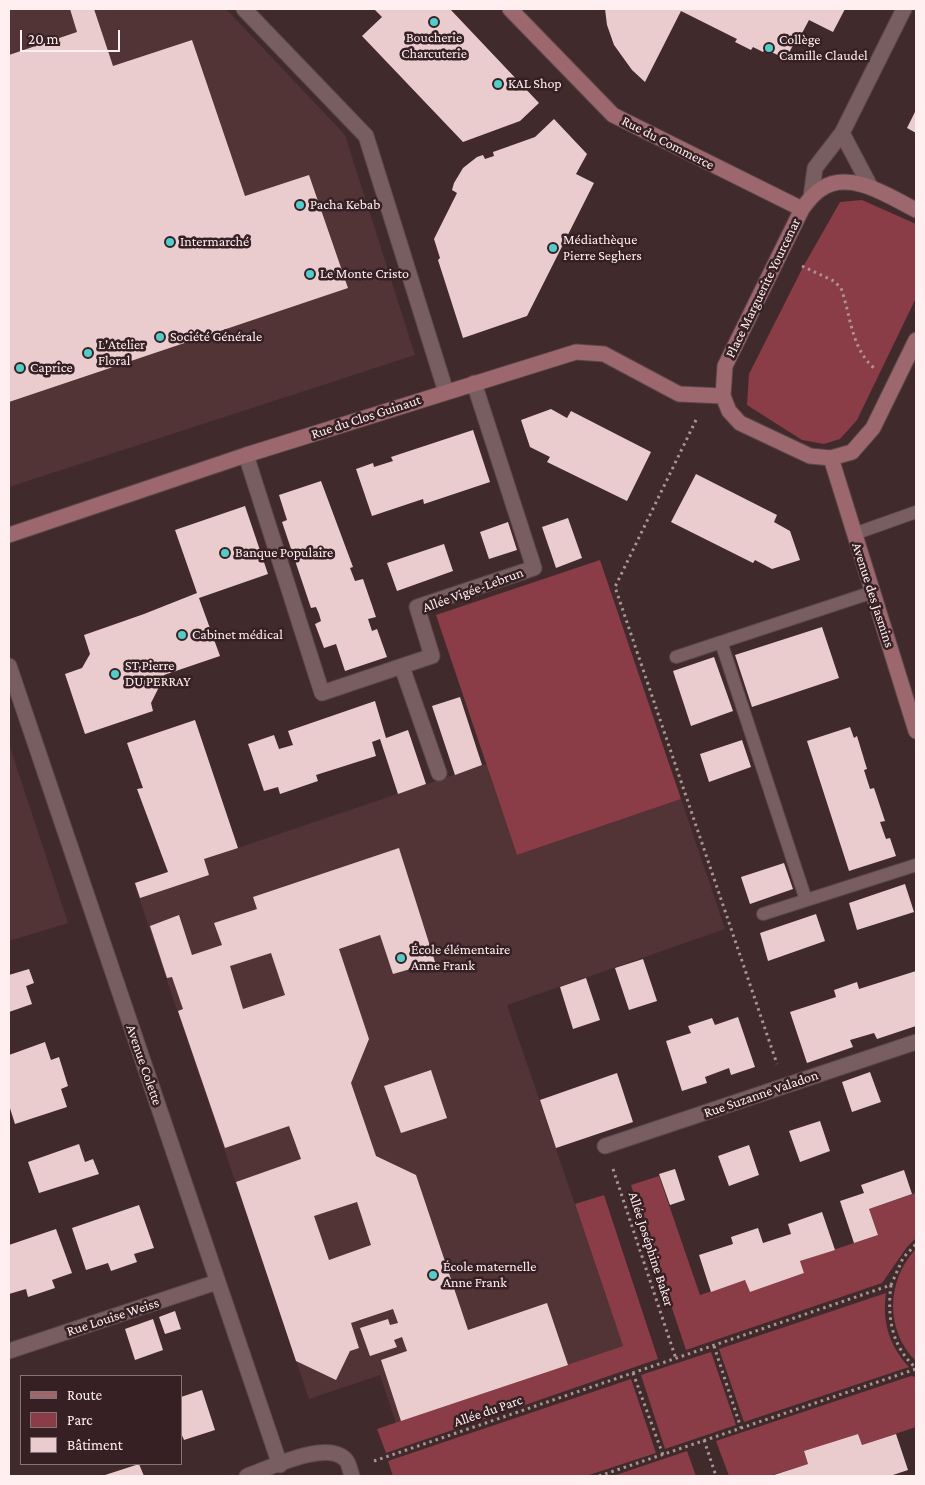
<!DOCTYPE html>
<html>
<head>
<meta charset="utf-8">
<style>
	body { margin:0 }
	#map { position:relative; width:925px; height:1485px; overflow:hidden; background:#412a2c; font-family:"Crimson Pro",serif }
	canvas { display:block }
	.frame { position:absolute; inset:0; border:10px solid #ffeff0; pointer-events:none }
	.legend { position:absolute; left:20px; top:1375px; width:162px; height:90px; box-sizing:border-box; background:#362023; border:1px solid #867375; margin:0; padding:6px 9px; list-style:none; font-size:15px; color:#ffeff0 }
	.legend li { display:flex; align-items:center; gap:10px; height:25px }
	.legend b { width:25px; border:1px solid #867375 }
	.scale { position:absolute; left:20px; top:30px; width:100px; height:22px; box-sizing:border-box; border:2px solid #ffeff0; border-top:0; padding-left:6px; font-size:15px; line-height:18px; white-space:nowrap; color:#ffeff0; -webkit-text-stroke:4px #362023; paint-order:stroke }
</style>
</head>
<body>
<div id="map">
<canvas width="925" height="1485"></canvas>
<div class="frame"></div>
<ul class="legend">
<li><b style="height:6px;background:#9c676d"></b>Route</li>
<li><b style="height:14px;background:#8a3c47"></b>Parc</li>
<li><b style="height:14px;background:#eaccce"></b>Bâtiment</li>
</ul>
<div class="scale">20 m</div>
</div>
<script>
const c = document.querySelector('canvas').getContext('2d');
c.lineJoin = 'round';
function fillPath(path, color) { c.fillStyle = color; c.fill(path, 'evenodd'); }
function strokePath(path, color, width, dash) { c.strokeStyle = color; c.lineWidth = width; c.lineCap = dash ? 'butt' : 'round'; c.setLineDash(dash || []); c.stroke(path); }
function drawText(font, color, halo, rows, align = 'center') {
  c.font = font + ' "Crimson Pro",serif'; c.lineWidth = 5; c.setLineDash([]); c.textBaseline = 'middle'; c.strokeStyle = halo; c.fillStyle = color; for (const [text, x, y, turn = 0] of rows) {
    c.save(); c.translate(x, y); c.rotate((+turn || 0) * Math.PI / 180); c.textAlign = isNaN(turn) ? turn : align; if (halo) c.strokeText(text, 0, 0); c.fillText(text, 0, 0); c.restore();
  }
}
const built = new Path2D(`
	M9,9H226L345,135L415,355L9,487Z
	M9,744L68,923L9,941Z
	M486,764L517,855L681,799L725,929L507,1005L623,1346L396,1423L380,1375L309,1399L134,883Z`);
const green = new Path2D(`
	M862,200L916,224V298L857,420L840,439L824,444L802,440L747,405L749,374L803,267L840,202Z
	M600,560L681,799L517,855L436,615Z
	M659,1176L700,1295L745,1280L750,1292L804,1273L800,1261L878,1235L869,1209L916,1193V1238L907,1247L882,1283L686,1350L631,1185Z
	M604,1195L658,1359L386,1453L377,1429L623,1346L575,1204Z
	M916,1249V1361C885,1331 886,1280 916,1249Z
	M886,1293C882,1321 889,1346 909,1367L744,1422L719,1349Z
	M711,1352L736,1425L665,1449L641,1375Z
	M911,1376L916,1377V1427L862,1445L858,1434L804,1451L808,1464L769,1476H729L716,1441Z
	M631,1379L656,1453L586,1476H393L388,1461Z
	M687,1451L696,1476H613Z`);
const building = new Path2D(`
	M70,9H94L113,66L192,40L245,196L309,175L348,288L9,402V55L77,32Z
	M374,9H450L539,103L520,121L463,142L362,36L382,17Z
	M605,9H845L833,32L809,20L800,37L798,35L786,59L765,49L763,52L753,47L751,50L735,42L737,39L681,11L645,82L632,70L614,45L607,25Z
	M916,110V133L907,128Z
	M554,119L587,154L576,174L594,183L527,316L463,338L438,260L440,258L434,239L457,193L452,190L454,183L463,168L477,157L483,155L485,159L494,156L493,152L535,137Z
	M551,409L567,418L571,411L651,452L627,501L547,462L550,457L530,447L521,420Z
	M473,430L490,482L424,504L423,499L372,516L356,469L373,463L374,467L393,461L391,457Z
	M696,474L777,515L774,522L790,531L800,560L772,569L755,560L753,563L671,522Z
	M321,481L353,567L350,568L355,581L363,579L376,617L368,619L372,631L377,629L387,657L345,671L336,644L324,648L315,624L321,621L319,614L316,607L311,608L282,522L287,520L279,495Z
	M245,506L268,574L199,598L220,656L164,675L167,683L160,685L151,703L153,711L85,734L65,674L82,668L90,654L84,635L144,614L197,593L175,530Z
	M568,518L582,558L556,568L542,527Z
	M508,522L517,550L489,559L480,532Z
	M444,544L453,571L397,591L387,563Z
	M822,627L839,678L752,707L735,655Z
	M714,657L733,711L691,726L673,671Z
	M460,697L482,765L455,775L432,706Z
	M375,701L386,738L408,730L426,784L398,794L380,739L372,742L376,756L316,775L318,781L280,794L278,787L264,791L248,744L274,735L279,749L293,745L288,731Z
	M195,720L238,848L204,859L209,875L140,898L135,883L168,872L137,789L143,788L127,743Z
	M850,727L854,738L857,736L867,769L864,770L870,789L874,788L885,821L880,822L886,839L890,838L896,856L849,871L807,741Z
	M742,740L751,767L709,782L700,754Z
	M399,848L435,962L393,974L380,935L339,949L369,1039L351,1083L376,1156L416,1175L468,1330L547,1303L568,1365L401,1421L381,1360L407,1351L402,1337L394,1340L397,1347L370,1356L360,1328L388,1319L390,1325L398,1323L393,1309L351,1323L359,1348L350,1351L336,1380L296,1361L236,1182L301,1159L289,1126L225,1148L178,1011L183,1009L172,977L167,978L150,926L179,915L192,955L222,945L214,923L257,909L253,897ZM271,953L285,995L243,1009L230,966ZM357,1202L371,1245L329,1260L314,1216Z
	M784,863L793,889L750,904L741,877Z
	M905,884L914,912L857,930L849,903Z
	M816,914L825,941L768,961L760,933Z
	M643,959L657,1001L629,1010L615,968Z
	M29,969L34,983L26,986L32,1004L9,1012V975Z
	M916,971V1026L877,1039L874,1033L850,1040L853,1047L807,1063L790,1012L836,997L834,990L857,982L859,989Z
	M586,978L600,1020L573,1029L560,987Z
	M738,1017L755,1067L731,1075L729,1068L705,1077L707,1083L682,1091L666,1041L691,1033L688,1026L712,1018L715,1025Z
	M45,1042L51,1060L59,1057L68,1086L61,1089L67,1107L15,1124L9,1105V1055Z
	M431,1070L447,1118L401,1133L384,1086Z
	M870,1072L881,1102L852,1112L842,1082Z
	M617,1073L633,1122L556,1148L540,1100Z
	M820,1121L830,1151L800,1162L789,1131Z
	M79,1144L85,1162L93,1159L99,1174L39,1193L28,1162Z
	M749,1145L759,1175L729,1186L718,1156Z
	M675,1169L685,1200L670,1205L659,1174Z
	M904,1170L912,1194L869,1209L878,1235L854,1243L840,1201L864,1193L861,1185Z
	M139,1205L154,1248L134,1254L137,1262L111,1271L108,1263L86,1270L72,1228Z
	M822,1212L835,1250L800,1261L804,1273L750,1292L745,1280L711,1292L699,1255L733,1244L731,1237L758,1228L763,1243L791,1234L788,1224Z
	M56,1229L72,1273L52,1280L55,1288L28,1297L26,1289L9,1294V1245Z
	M175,1311L181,1329L165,1334L159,1317Z
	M153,1319L163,1350L135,1360L125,1329Z
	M202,1390L215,1430L184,1440L181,1433V1397Z
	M858,1434L862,1445L896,1434L908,1470L890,1476H771L808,1464L804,1451Z
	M139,1464L144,1476H102Z`);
const path = new Path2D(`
	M802,266L834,281L841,288C851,316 851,348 874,368
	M696,420L615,587L777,1064
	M613,1169L676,1359
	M891,1285C887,1316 891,1346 916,1368
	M714,1346L741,1428
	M633,1373L663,1455
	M704,1440L716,1476
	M374,1461L891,1285L903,1258L916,1244
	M599,1476L916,1369`);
const lane = new Path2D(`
	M854,534L916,512
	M721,642L806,900
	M676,657L873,592
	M763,914L916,865`);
const street = new Path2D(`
	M244,9L366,136L446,392
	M842,133L870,186
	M811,197L815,168L842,133L904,9
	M246,455L322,693L432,656L417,607L534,568L474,383
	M9,666L280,1465
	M402,667L439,773
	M605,1146L916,1042
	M9,1351L217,1282
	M247,1476C270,1468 326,1440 345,1459C349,1462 350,1471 352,1476`);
const secondary = new Path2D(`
	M510,9L613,115L802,209
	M916,210C890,197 850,169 821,189C813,194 807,202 802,209L725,366L723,396L729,411L740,423L810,456L831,458L852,452L873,428L916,340
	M831,458L916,731
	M9,535L246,455L576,352L604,354L679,394L723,396`);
const markers = [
	[434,22,5,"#53cdca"],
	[769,48,5,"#53cdca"],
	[498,84,5,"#53cdca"],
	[300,205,5,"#53cdca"],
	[170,242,5,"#53cdca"],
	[553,248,5,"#53cdca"],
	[310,274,5,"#53cdca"],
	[160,337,5,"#53cdca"],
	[88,353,5,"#53cdca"],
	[20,368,5,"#53cdca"],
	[225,553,5,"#53cdca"],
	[182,635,5,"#53cdca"],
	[115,674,5,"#53cdca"],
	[401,958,5,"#53cdca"],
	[433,1275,5,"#53cdca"]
];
const poiNames = [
	["Boucherie",434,38,"center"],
	["Charcuterie",434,54,"center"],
	["Collège",779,40],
	["Camille Claudel",779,56],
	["KAL Shop",508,84],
	["Pacha Kebab",310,205],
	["Médiathèque",563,240],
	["Pierre Seghers",563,256],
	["Intermarché",180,242],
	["Le Monte Cristo",320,274],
	["Société Générale",170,337],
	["L'Atelier",98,345],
	["Floral",98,361],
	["Caprice",30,368],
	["Banque Populaire",235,553],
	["Cabinet médical",192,635],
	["ST Pierre",125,666],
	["DU PERRAY",125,682],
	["École élémentaire",411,950],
	["Anne Frank",411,966],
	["École maternelle",443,1267],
	["Anne Frank",443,1283]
];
const streetNames = [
	["Rue du Commerce",668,143,27],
	["Place Marguerite Yourcenar",763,288,-64],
	["Rue du Clos Guinaut",366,417,-18],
	["Allée Vigée-Lebrun",473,590,-20],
	["Avenue des Jasmins",873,595,72],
	["Avenue Colette",144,1065,71],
	["Rue Suzanne Valadon",761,1094,-19],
	["Allée Joséphine Baker",651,1249,72],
	["Rue Louise Weiss",113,1317,-18],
	["Allée du Parc",488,1411,-19]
];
fillPath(built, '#523437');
fillPath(green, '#8a3c47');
fillPath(building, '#eaccce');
strokePath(lane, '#5b474a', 14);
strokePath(street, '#5b474a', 17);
strokePath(secondary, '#5b474a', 17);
strokePath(path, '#a89596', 3, [2.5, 4]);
strokePath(lane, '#785e60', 12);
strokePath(street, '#785e60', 15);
strokePath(secondary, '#9c676d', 15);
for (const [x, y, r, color] of markers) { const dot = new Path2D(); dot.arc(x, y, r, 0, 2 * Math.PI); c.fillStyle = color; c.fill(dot); strokePath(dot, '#362023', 2); }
drawText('14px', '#ffeff0', '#362023', poiNames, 'left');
drawText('14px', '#ffeff0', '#362023', streetNames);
</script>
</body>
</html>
